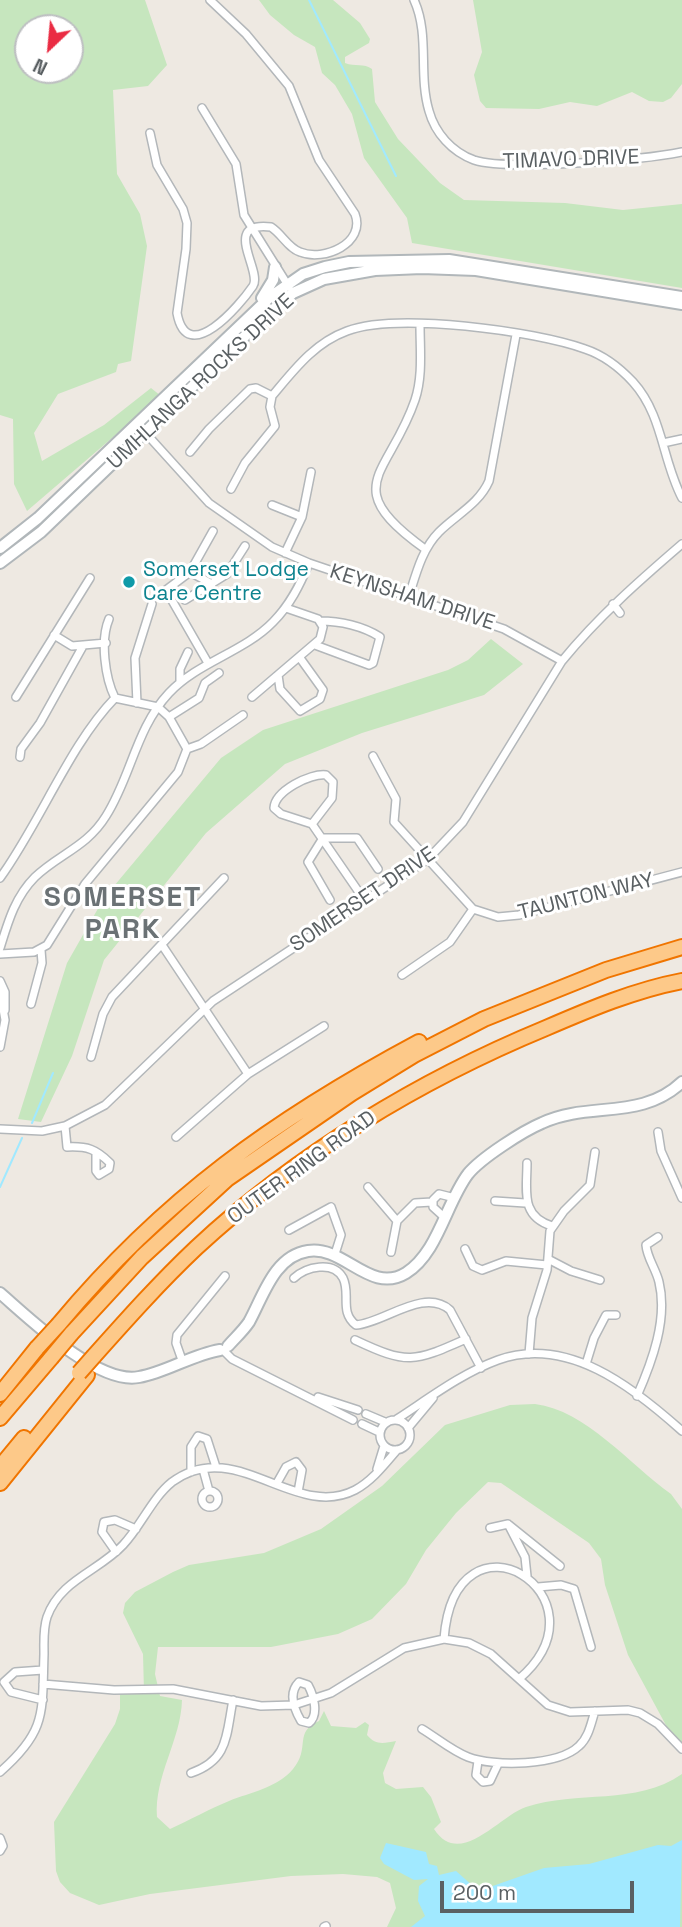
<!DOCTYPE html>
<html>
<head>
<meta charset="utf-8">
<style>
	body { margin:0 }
	#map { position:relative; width:682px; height:1927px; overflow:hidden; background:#eee9e2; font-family:"Space Grotesk",sans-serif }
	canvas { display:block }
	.north { position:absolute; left:14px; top:14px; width:70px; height:70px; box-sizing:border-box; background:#fff; border:2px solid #bdbfc1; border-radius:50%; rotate:206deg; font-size:19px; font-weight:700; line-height:28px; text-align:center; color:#5a6063 }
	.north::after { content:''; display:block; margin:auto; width:24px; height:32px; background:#ea2c43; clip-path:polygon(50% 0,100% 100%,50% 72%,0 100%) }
	.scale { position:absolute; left:440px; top:1881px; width:194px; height:32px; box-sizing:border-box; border:4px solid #5a6063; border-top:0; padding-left:9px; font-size:21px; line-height:24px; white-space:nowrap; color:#5a6063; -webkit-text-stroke:5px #fff; paint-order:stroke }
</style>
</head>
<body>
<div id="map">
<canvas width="682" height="1927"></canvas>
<div class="north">N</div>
<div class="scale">200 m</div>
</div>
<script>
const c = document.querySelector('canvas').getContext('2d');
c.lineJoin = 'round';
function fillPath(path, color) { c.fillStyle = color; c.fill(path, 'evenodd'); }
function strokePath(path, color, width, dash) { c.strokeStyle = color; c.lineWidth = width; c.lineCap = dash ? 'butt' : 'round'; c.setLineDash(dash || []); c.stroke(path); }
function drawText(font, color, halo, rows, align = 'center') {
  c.font = font + ' "Space Grotesk",sans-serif'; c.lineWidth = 6; c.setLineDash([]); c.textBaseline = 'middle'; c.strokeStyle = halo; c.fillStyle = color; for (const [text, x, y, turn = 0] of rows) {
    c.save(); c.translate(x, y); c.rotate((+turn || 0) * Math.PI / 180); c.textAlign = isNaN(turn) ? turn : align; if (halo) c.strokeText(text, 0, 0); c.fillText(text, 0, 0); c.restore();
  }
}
const green = new Path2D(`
	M0,0H145L167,65L148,86L113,90L117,174L140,214L147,246L131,361L118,364L116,372L58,394L34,433L42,461L104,425L151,388L161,396L27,511L14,484L13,419L0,415ZM28,28H70V70H28Z
	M259,0H333L360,23L370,39L369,43L345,57V63C355,67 364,63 372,69L375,102L398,139L440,183L464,200L565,203L623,210L682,204V288L412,243L407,218L364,158L352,114L335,85L322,73L315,47L294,35L270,15Z
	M473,0H682V84L671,98L663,102L649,101L632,92L597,106L570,102L539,109L486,108L480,101L474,75L482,52Z
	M491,639L523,664L484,695L362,733L285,764L206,833L104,960L72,1056L41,1122L18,1119L67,963L104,898L221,758L263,730L448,670L468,660Z
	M535,1404C586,1410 630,1465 671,1494L682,1509V1744L668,1729L628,1655L605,1585L601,1559L589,1543L501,1483L488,1482L456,1513L426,1550L406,1584L372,1619L338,1634L271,1647H158L155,1674L160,1696L182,1700C181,1740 154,1776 157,1817L170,1829C190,1820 209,1809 229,1801C251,1792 277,1788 293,1769C311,1748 293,1732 319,1721L324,1711L331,1726L356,1728L365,1722L369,1725L367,1735C376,1746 384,1743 396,1741L383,1773L385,1783L396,1789L423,1787L431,1797L441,1822L434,1829C460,1869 499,1816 526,1807C577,1790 636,1806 682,1774V1927H387L396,1908L390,1883L377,1877L343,1874L291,1876L150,1894L99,1905L70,1893L60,1882L56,1871L54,1822L115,1724L120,1709V1694L144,1692L143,1654L123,1613L125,1603L135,1592L173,1572L189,1565L264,1553L321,1529L382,1486L445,1425L510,1405Z`);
const water = new Path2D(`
	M682,1840L680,1927H411L425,1916L418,1901L419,1886L428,1879L414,1880L384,1864L380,1858L386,1843L426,1852L429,1864L437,1866L439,1875L456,1871L473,1886L487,1888L544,1868L589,1864L658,1845L671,1846Z`);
const stream = new Path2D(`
	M309,0L396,176
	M32,1123L53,1073
	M0,1187L22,1138`);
const street = new Path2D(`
	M414,0C430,35 418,74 429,111C435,133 452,152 474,160C507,171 644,160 682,152
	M202,108L236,164L244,215L289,287
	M150,133L157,165L183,209L187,223L186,249L177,313C187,368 240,305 253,286C263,271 220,221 271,227C282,234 288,248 300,252C324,262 366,243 355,214L319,160L289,86L246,34L210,0
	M420,325C420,350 423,376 415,400C389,476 337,486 425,549
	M142,429L209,503L272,547L309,563L504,629L562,661
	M663,443L682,439
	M190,452L209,429L250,389L256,388L272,396
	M231,489L245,463L275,426L270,407L272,396C294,370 314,343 347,331C396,312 535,331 585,349C603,355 620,368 633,382C663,415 662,460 682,498
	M272,505L302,517
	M285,553L302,517L311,472
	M190,572L212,584
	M409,596C416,574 422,549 439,532C456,515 479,504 489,481L516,335
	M185,600L227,574L245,546
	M613,604L620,613
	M109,619C100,640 105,678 115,698
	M54,635L72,646L106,643
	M315,645L369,665L373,663L380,637C363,626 340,621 320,621
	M208,663L166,590L190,572L213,531
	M278,675L280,689L300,711L320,699L323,690L300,658
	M180,682V669L188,652
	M16,697L90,578
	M252,697L320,639L323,627L318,619L286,608
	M115,698L158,707
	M137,703L135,658L152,604
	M169,717L199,698L205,683L219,673
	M187,749L201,744L243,715
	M373,756L396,799L394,822L473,909L498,917L519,915L682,872
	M20,757L21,749L40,723L83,646
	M312,824L332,798L333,782L326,775C310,773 275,791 274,808L281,814L312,824L365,901
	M323,838L308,862L330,900
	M323,838H357L378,869
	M0,878C40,823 70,744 115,698
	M162,945L248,1074
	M0,948C8,922 15,897 35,877C59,854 87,847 106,816C131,777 136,728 169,693C198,662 244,652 273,622C290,605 300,585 309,563
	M0,954L34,952L47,945L85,884L178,772L187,749L169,717L158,707
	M402,975L450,942L473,909
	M0,981L5,992V1010
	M0,992L5,1020L0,1047
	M31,1004L42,963L41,950
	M91,1057L103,1014L112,997L224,878
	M65,1126L67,1147C87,1146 96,1149 110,1163L109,1169L99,1175L96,1171V1152
	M0,1129L42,1131L65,1126L105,1105L213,1001L428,859L463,822L562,661C598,617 639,581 682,544
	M658,1132L661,1151L682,1198
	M176,1137L248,1074L324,1026
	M527,1163C527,1191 520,1216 552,1226
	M368,1187L397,1221L391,1252
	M495,1201L525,1203
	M444,1217L433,1207V1200L439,1194L455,1198
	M397,1221L415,1203L432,1202
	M289,1230L331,1207L341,1235L335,1254
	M465,1249L473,1266L482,1270L506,1261L547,1265
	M548,1259L571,1271L600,1280
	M294,1278C306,1267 333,1260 343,1278C351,1294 339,1312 356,1325C384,1323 424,1287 450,1310L481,1368
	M355,1340C408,1365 414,1362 466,1339
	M224,1351L232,1359L353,1420
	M529,1354L532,1318L547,1270L550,1231L564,1211L590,1185L595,1152
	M182,1360L176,1343L177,1335L225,1276
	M586,1364L594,1338L606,1315H616
	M637,1396C652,1362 668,1319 659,1282C656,1269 647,1258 646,1245L658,1237
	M318,1397L358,1410
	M366,1414L385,1422
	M397,1419C428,1399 462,1373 498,1360C567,1335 633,1387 682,1431
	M380 1435a15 15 0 1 1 30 0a15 15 0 1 1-30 0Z
	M362,1424L379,1432
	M408,1428L433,1398
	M203,1469L209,1491
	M377,1469L384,1446
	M191,1472V1447L198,1436L207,1439L216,1467
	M277,1483L286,1467L296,1462L302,1470L298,1492
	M202 1499a8 8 0 1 1 16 0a8 8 0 1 1-16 0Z
	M509,1525L560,1566
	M490,1528L508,1524L525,1557L527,1576
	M116,1552L102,1532L104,1522L115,1520L136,1529
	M538,1587L561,1585L574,1589L591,1647
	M444,1639C455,1497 615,1596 519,1679
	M299,1682L308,1685C314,1696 319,1715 309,1723L301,1721C294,1709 288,1693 299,1682Z
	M43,1684L114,1690L173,1689L261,1706L294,1705L331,1693L404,1648L444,1639L469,1643L491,1654L548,1705L570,1712L628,1710L640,1713L658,1724L682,1749
	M43,1700L11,1692L4,1682L15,1672L43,1670
	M422,1729C437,1738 452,1751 468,1757C494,1767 558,1766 579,1746C589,1737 591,1723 595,1711
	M478,1761L476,1775L483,1782L490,1781L498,1764
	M0,1772C47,1731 42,1713 44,1654C44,1642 43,1629 47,1617C60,1580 99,1571 123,1545C141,1526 152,1498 172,1482C235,1435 295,1521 355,1490C372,1481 385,1464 397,1450
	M191,1773C229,1760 226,1735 233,1700
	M0,1838L3,1846L0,1851
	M324,1927L326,1926`);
const secondary = new Path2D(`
	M262,298L273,280L275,267
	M0,548L38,518L270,297L303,274L325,267L349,262L449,260L682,297
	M0,563L41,532L269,313L293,293L324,279L375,270L422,268L476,270L682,304
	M0,1293C30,1319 98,1385 139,1377C167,1372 191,1355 220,1350
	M228,1346C235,1338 243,1331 249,1322C263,1297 274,1256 308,1251C344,1245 370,1295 406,1273C438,1253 446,1203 468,1174C481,1158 523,1131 542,1123C589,1101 641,1121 682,1082`);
const highway = new Path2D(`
	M59,1324C164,1198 275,1119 419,1042
	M71,1334L142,1257L227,1179L352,1093L414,1055L484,1019L606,970L682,947
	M94,1356C127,1319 160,1282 196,1248C297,1154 420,1080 546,1028C590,1009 635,990 682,981
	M0,1394L37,1348
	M0,1418L51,1358
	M0,1467L24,1438
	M0,1483L87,1375`);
const highwayBridge = new Path2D(`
	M37,1348L59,1324
	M51,1358L71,1334
	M79,1373L94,1356`);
const markers = [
	[129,582,7,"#0f9aa8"]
];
const streetNames = [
	["TIMAVO DRIVE",571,160,-2],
	["UMHLANGA ROCKS DRIVE",201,382,-43],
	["KEYNSHAM DRIVE",412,598,18],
	["TAUNTON WAY",586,897,-14],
	["SOMERSET DRIVE",363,900,-34],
	["OUTER RING ROAD",302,1168,-36]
];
const cultureNames = [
	["Somerset Lodge",143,570],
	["Care Centre",143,594]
];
const districtNames = [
	["SOMERSET",123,898],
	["PARK",123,930]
];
fillPath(green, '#c6e6be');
fillPath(water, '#a1e9ff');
strokePath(stream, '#a1e9ff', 2);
strokePath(street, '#b3b7ba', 10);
strokePath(secondary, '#b1b7ba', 14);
strokePath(highway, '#f07500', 18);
strokePath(street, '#fff', 7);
strokePath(secondary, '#fff', 10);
strokePath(highway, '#fdc989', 14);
strokePath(highwayBridge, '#f07500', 18, []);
strokePath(highwayBridge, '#fdc989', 14);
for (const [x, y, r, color] of markers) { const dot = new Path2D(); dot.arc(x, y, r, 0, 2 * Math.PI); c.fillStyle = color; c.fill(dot); strokePath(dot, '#fff', 2.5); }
drawText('21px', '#5a6063', '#fff', streetNames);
drawText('21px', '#0d838f', '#fff', cultureNames, 'left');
c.letterSpacing = '2px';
drawText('bold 28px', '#6b7275', '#fff', districtNames);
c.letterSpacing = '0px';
</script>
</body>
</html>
